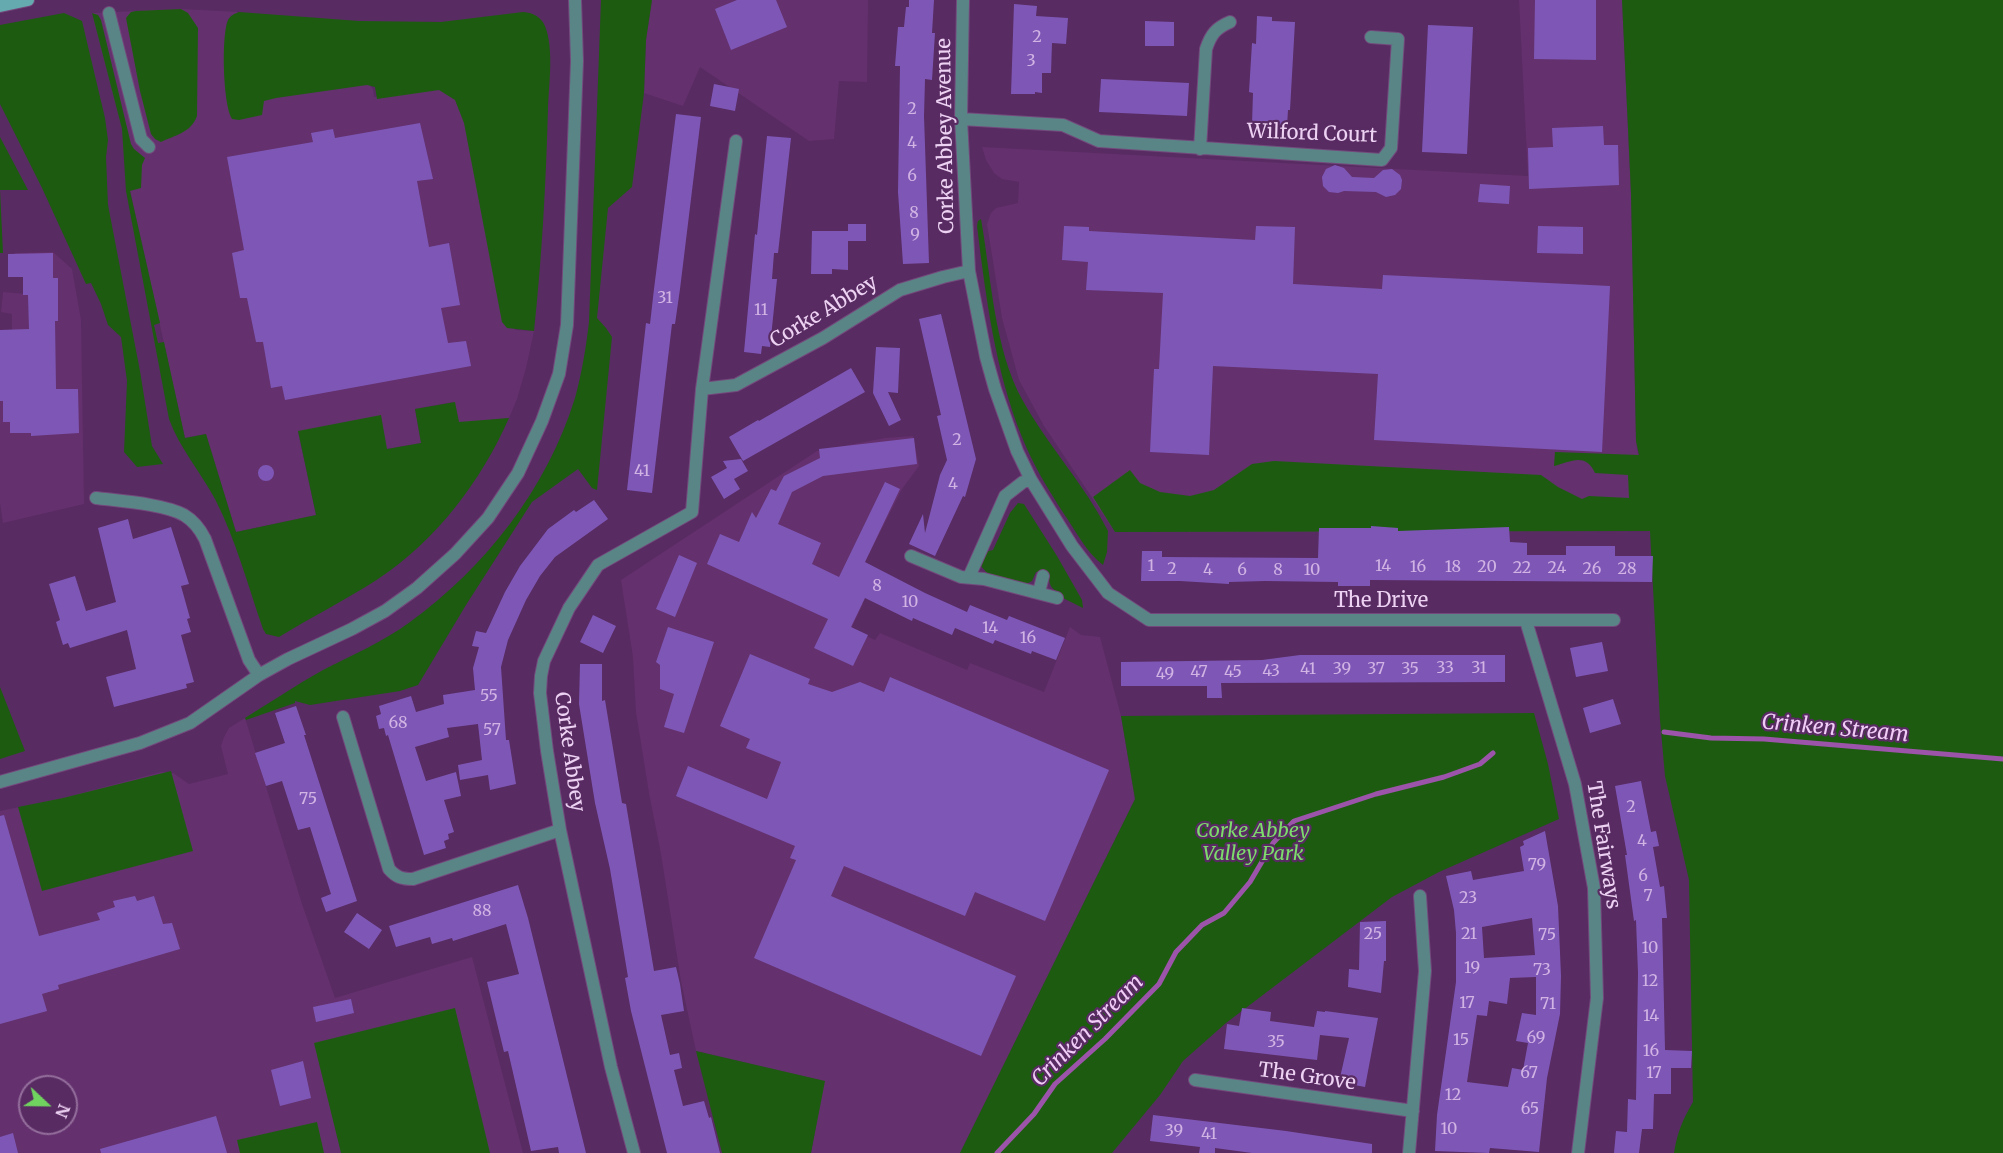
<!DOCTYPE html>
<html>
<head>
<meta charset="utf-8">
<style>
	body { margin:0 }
	#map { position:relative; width:2003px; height:1153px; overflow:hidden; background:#582b62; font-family:Merriweather,serif }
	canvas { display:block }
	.north { position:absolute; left:18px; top:1075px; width:60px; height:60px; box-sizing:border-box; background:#582b62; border:2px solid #946e9c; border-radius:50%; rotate:112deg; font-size:16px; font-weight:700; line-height:24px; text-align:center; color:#edd2f3 }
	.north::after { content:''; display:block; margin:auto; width:21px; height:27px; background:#70d35f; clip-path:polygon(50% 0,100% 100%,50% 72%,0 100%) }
</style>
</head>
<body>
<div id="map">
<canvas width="2003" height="1153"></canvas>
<div class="north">N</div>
</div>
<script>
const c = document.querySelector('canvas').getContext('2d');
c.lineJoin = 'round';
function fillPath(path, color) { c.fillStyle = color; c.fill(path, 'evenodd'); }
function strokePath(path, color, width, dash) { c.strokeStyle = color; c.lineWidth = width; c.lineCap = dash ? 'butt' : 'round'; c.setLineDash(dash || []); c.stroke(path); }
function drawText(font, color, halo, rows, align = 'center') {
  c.font = font + ' Merriweather,serif'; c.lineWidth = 4.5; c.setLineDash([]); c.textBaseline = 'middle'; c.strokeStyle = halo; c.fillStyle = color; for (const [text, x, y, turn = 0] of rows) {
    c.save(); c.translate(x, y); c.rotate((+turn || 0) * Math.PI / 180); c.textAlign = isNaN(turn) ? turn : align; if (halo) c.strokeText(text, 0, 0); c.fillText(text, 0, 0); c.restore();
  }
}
const built = new Path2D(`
	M652,0H868L867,82L839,81L834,139L809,141L700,67L683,106L644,93L646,40Z
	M1519,0H1622L1631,194L1636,441L1650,531L1115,532L1044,426L1019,380L1002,318L987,224L991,213L996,208L1018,203L1019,182L1002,179L994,173L986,160L982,147L1528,176Z
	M181,9L239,12L231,16L227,22L225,38L366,81L373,89L374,97L442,87L457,99L471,135L515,330L534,331L526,368L517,399L509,418L459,423L454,402L415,409L421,443L386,449L298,432L316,515L236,532L206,434L185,438L130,190L122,129L92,13Z
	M53,252L72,269L81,320L84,504L3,523L0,503V330H3L4,402L12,404V314L1,312L3,292L25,294L26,277L14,275L15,253Z
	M913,436L919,466L902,489L854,584V600L863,604L851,629L875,640L880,633L967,670L970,663L1044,692L1070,627L1081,635L1100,637L1121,716L1135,799L960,1153H811L824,1081L696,1051L681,981L661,854L649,793L636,712L633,657L621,580L817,451L885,438Z
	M245,718L302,904L335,998L472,957L523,1153H0V811L63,798L161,772L173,773L189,784L228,774L221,746L224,737L229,728ZM30,1087H66V1123H30Z`);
const green = new Path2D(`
	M601,0H652L646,40L644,93L632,187L608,208L597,318L606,328L612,337L597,490L592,488L578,469L532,502L466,605L418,685L400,691L310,705L295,701V703L246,720L245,718C271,702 296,685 323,670C352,655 383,642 410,622C486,567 547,488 575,398C582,373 586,347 589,322Z
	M1622,0H2003V1153H1674C1677,1133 1683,1119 1693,1102L1689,880L1665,776L1660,720L1650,531L1115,532L1093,497L1130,470L1140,483L1160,492L1190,496L1214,490L1252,464L1274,461L1541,475L1558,487L1582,499L1589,496L1629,498L1628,475L1595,473C1585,451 1569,463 1554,466L1555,452L1639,455L1636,441L1631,194Z
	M181,9L188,13L198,28L197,116C191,133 175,135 161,142L155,139L151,134L140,91L126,18L131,12L136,11Z
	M239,12L359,21L441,22L523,12C534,13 541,17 545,26C554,48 549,84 548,108C546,182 542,257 534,331L507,328L502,322L464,123L455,100L439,90L377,99L375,87L367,85L276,98L264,101L262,115L239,120L232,119C223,105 221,36 228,20C231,15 234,14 239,12Z
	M64,13L82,21L105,118L108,140L106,157L108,205L140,371L152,446L163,464L137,467L124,452L127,381L121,337L108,325L101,304L91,283L86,284L42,188L0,104V25Z
	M92,13L98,15L101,20L131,144L134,149L145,158L142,165L141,188L130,191L160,323L154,325L158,343L164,342L185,438L206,434L236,532L316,515L298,431L381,415L387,449L421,443L415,409L455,402L459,422L509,418C481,481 437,540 378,579C346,600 311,617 279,637L266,634L263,629C248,586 236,540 215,499C200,471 180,449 169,419L126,191L122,129Z
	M0,137L28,190H0L3,253H0Z
	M981,219C991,275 994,350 1023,401C1048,446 1085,485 1108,531L1107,552L1103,565C1086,552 1076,531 1064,514C1048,489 1033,465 1022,437C995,370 986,298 977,226L978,221Z
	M1018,503L1024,504L1057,556L1082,600L1083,608L1061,597L1062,594C1051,589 1049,586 1049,575L1036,572L1032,581L1026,584L988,574L980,565L985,552L993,550L1010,513Z
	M0,687L25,751L0,759Z
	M1534,713L1548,764L1559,819L1439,872L1392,897L1226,1023L1183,1061L1160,1095L1112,1153H960L1135,799L1121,716Z
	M171,771L193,851L42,891L18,807L63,798Z
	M455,1008L490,1153H341L314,1043Z
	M696,1051L825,1081L811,1153H722Z
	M317,1122L324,1153H240L237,1140Z`);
const stream = new Path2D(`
	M1664,732L1711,738L1764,739L2003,759
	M997,1153L1034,1114L1055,1084L1105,1039L1159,984L1176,952L1202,925L1224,913L1250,882L1273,843L1294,821L1376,794L1444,777L1480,764L1493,753`);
const building = new Path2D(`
	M737,0H776L787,27L731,50L715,9Z
	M909,0H934L932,33H935L932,80L925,79L924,116L929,263L903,264L898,192L900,66H895L898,27H904L906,7H909Z
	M1535,0H1596V60L1534,59Z
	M1014,4L1037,6L1036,16L1068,18L1066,44L1052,43L1051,73H1042V93L1035,92V94H1011Z
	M1257,16L1272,17V21L1295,22L1290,110H1288L1287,126L1252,124L1253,93L1249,92L1252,43L1256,44Z
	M1145,21L1174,22V46H1145Z
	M1428,25L1473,27L1467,154L1422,152Z
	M1101,79L1189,83L1187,116L1099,112Z
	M714,84L739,89L735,111L710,106Z
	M676,114L701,117L680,289L675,324H672L652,493L627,490L646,323L650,324L654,289Z
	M420,123L433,179L417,181L429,247L449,243L460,305L441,308L448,343L466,341L471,366L285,400L282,386L271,388L263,342H256L247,298H240L232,253L244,250L227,157L313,142L311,133L333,129L335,138Z
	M1603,126L1604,145H1618L1619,185L1529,189L1528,148L1553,147L1552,128Z
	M767,136L791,138L778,253H774L772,279H777L770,347L762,346L761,354L744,352L755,234L757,235Z
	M1335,165L1344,168L1352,177L1374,178L1383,170L1392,169L1400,175L1402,180L1401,189L1395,195L1386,197L1376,192L1344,191L1338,193L1329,192L1323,186L1322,177L1326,169Z
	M1480,184L1510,186L1509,204L1478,202Z
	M848,224H866V241H848V270L832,269V274H811L812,231H848Z
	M1064,226L1089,227V231L1255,240L1256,226L1295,227L1293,284L1382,289L1383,275L1610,286L1602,452L1374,440L1378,374L1213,366L1209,455L1150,452L1154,369H1159L1163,293L1086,290L1088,262L1062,260Z
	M1538,226L1583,227V254L1537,253Z
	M53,253V278H58V321H55L56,389H78L79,433L31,436V433H10V422H3V401H0V330L29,329L28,295H23V277H8V254Z
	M941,314L976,459L965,497L963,496L935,556L909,544L923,514L925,533L940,475L947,460L937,416L941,415L919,319Z
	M876,347L900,348L898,393L888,392L901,420L889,426L873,393Z
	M851,368L865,392L743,461L729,437L758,420L759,421Z
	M914,438L917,464L823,476L792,492L778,524L821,543L812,564L839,577L885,482L900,489L865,562L925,593L967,612L970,605L1007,620L1009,616L1065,638L1056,660L1032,651L1031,654L995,640L993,644L955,628L952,635L913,618L912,621L865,598L851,627L868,635L853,666L814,648L828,619L707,564L720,534L739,542L752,512L756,518L771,489L776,491L784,476L820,458L819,449Z
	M741,459L748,471L734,479L740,489L724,499L711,477L727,468L723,461Z
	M258 473a8 8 0 1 1 16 0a8 8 0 1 1-16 0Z
	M594,500L608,519L555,557L540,576L526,600L508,640L501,667L506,740H509L516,784L490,790L488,775L460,780L458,765L482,760L478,724L447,728L449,737L415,747L426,781L456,772L461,796L444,800L454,832L448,834L449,839L444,841L446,848L424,855L388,735L386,736L384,728L379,729L376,716L381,714L379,706L411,696L416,712L444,704L443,695L475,690L473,668L479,647L472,646L476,631L486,633L505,592L520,566L548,529L574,510L576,512Z
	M128,519L133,539L171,527L189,584L181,586L190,618L187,619L191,632L181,635L194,682L186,684L187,688L114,707L106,677L136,669L127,630L70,648L68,643L63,645L56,622L60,620L49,584L75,576L86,611L116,602L98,528Z
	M1371,526L1398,528V531L1509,527L1510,542L1527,543V555H1566V546H1615V556H1653L1652,582L1370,580V586H1338V582L1265,581L1229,582V584L1180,581H1141L1142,551H1162V557L1318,558L1319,528H1371Z
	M679,555L697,563L675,617L656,609Z
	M593,615L616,626L603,653L580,642Z
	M668,627L714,642L684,733L664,727L674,694L660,689V665L656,662Z
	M1602,642L1608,671L1576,677L1570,648Z
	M750,654L810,679L808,684L832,692L860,682L884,692L890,677L1109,770L1045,921L975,892L965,916L844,866L831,896L1016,976L981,1056L754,958L796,860L790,858L795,846L676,796L688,766L767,799L781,762L746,748L750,739L720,726Z
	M1300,655H1505V682L1221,683L1222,698H1207V686H1121V662L1262,660Z
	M580,664H602V701L605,700L622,803L626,804L654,971L676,967L680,984L684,1011L661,1015L670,1055L679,1053L682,1068L674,1070L683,1106L704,1101L709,1118L711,1117L720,1153H667L631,1011L625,978L628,977L610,869L595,803L579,704Z
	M1613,699L1621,724L1590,733L1583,708Z
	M296,706L306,735H304L357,901L326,912L321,898L331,894L310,827L298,830L282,781L266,786L255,753L285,743L275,713Z
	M1641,781L1651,832L1656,831L1659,846L1653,847L1660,887L1664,886L1667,918H1662L1665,1050L1692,1051L1691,1068H1671V1094H1654L1653,1129H1642L1639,1153H1614L1616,1131L1627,1132L1628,1099L1636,1100L1638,973L1636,920L1634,921L1625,855H1627L1615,786Z
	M4,815L39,936L100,920L97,913L115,907L113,901L135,896L137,901L154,896L163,924L172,923L180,949L58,985L59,989L42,994L47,1011L0,1024V816Z
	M1545,831L1558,906L1561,976L1560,1014L1547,1078L1539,1152L1490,1148L1489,1153L1435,1151L1437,1115L1456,982V933L1454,910L1446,876L1471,871L1473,880L1524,871L1520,847L1524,845L1523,841ZM1532,918L1535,955L1484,958L1482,927ZM1536,977V1015L1522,1013L1516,1041L1528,1043L1523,1070L1512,1068L1508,1087L1467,1082L1477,1015L1487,1016L1489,1001L1507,1004L1510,978Z
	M518,885L528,918L586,1153H559L558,1147L531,1151L508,1051L504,1052L487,982L519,974L506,924L453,941L452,938L432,944L430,937L396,947L389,926Z
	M357,913L382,930L369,949L344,932Z
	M1386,921V961H1384L1381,993L1348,987L1349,969L1359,970L1360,922Z
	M351,999L354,1013L316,1022L313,1007Z
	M1242,1008L1271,1012L1270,1021L1314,1027L1317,1011L1325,1012V1011L1378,1018L1365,1087L1339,1082L1349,1038L1320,1035L1317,1060L1224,1049L1227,1024L1239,1026Z
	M303,1061L311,1098L280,1106L271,1070Z
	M1153,1115L1286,1131L1372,1144V1153H1252L1215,1148V1153H1199L1200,1147L1150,1141Z
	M216,1116L227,1153H101L100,1149Z
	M13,1133L18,1153H0V1137Z`);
const pedestrian = new Path2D(`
	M109,13L141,139L149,147`);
const minor = new Path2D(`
	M963,0L961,119L969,271L986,357L995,389L1017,451L1031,480L1072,546L1108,593L1149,620H1614
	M961,119L1063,125L1099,141L1382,160L1391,148L1398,39L1371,37
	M1200,149L1206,49C1211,34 1216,28 1230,22
	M702,389L736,141
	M96,498C120,501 164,504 184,515C194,521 200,529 205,539L249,660L259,675
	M911,556L961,577L984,579L1057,598
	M969,577L1005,496L1023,482L1031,480
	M1039,592L1043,576
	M1526,621L1575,784L1594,888L1597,998L1578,1153
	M343,717L389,869C396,877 401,879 413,879L560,830
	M0,782L140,743L190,723L259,675L288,659L352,629L385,611L417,588L455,554L488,518L518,473L542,421L559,374L567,325L577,61L575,0
	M1195,1080L1413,1111
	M634,1153L611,1067L560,830L547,751L540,693L541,676L544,661L569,608L598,565L692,512L702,389L736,385L823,338L900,290L943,277L969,271
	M1409,1153L1425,971L1420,896`);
const secondary = new Path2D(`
	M0,6L28,0`);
const numberNames = [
	["2",1037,37],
	["3",1031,61],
	["2",912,109],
	["4",912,143],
	["6",912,176],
	["8",914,213],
	["9",915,235],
	["31",665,298],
	["11",761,310],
	["2",957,440],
	["41",642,471],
	["4",953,484],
	["1",1151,566],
	["14",1383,566],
	["16",1418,567],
	["18",1453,567],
	["20",1487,567],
	["22",1522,568],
	["24",1557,568],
	["2",1172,569],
	["26",1592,569],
	["28",1627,569],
	["4",1208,570],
	["6",1242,570],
	["8",1278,570],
	["10",1312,570],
	["8",877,586],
	["10",910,602],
	["14",990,628],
	["16",1028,638],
	["33",1445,668],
	["31",1479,668],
	["41",1308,669],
	["39",1342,669],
	["37",1376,669],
	["35",1410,669],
	["43",1271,671],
	["47",1199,672],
	["45",1233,672],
	["49",1165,674],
	["55",489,696],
	["68",398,723],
	["57",492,730],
	["75",308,799],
	["2",1631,807],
	["4",1642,841],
	["79",1537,865],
	["6",1643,876],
	["7",1648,896],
	["23",1468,898],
	["88",482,911],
	["25",1373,934],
	["21",1469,934],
	["75",1547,935],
	["10",1650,948],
	["19",1472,968],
	["73",1542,970],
	["12",1650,981],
	["17",1467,1003],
	["71",1548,1004],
	["14",1651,1016],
	["69",1536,1038],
	["15",1461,1040],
	["35",1276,1042],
	["16",1651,1051],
	["67",1529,1073],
	["17",1654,1073],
	["12",1453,1095],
	["65",1530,1109],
	["10",1449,1129],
	["39",1174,1131],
	["41",1209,1134]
];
const streetNames = [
	["Wilford Court",1312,134,2],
	["Corke Abbey Avenue",946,136,-91],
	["Corke Abbey",824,312,-31],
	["The Drive",1381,601],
	["Corke Abbey",569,752,82],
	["The Fairways",1603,845,81],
	["The Grove",1307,1077,8]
];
const parkNames = [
	["Corke Abbey",1253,831],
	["Valley Park",1253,854]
];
const waterNames = [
	["Crinken Stream",1835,729,5],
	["Crinken Stream",1088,1031,-45]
];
fillPath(built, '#64316e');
fillPath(green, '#1d5c10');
strokePath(stream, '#9b54a9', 5);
fillPath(building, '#7e57b6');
strokePath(pedestrian, '#73497c', 14);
strokePath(minor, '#73497c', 14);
strokePath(secondary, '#73497c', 14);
strokePath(pedestrian, '#5a8587', 12);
strokePath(minor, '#5a8587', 12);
strokePath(secondary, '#65aaae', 12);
drawText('16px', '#d1b3e4', null, numberNames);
drawText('20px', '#edd2f3', '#582b62', streetNames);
drawText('italic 20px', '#7ddd6c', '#582b62', parkNames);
drawText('italic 21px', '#f0ccf7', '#582b62', waterNames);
</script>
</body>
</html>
